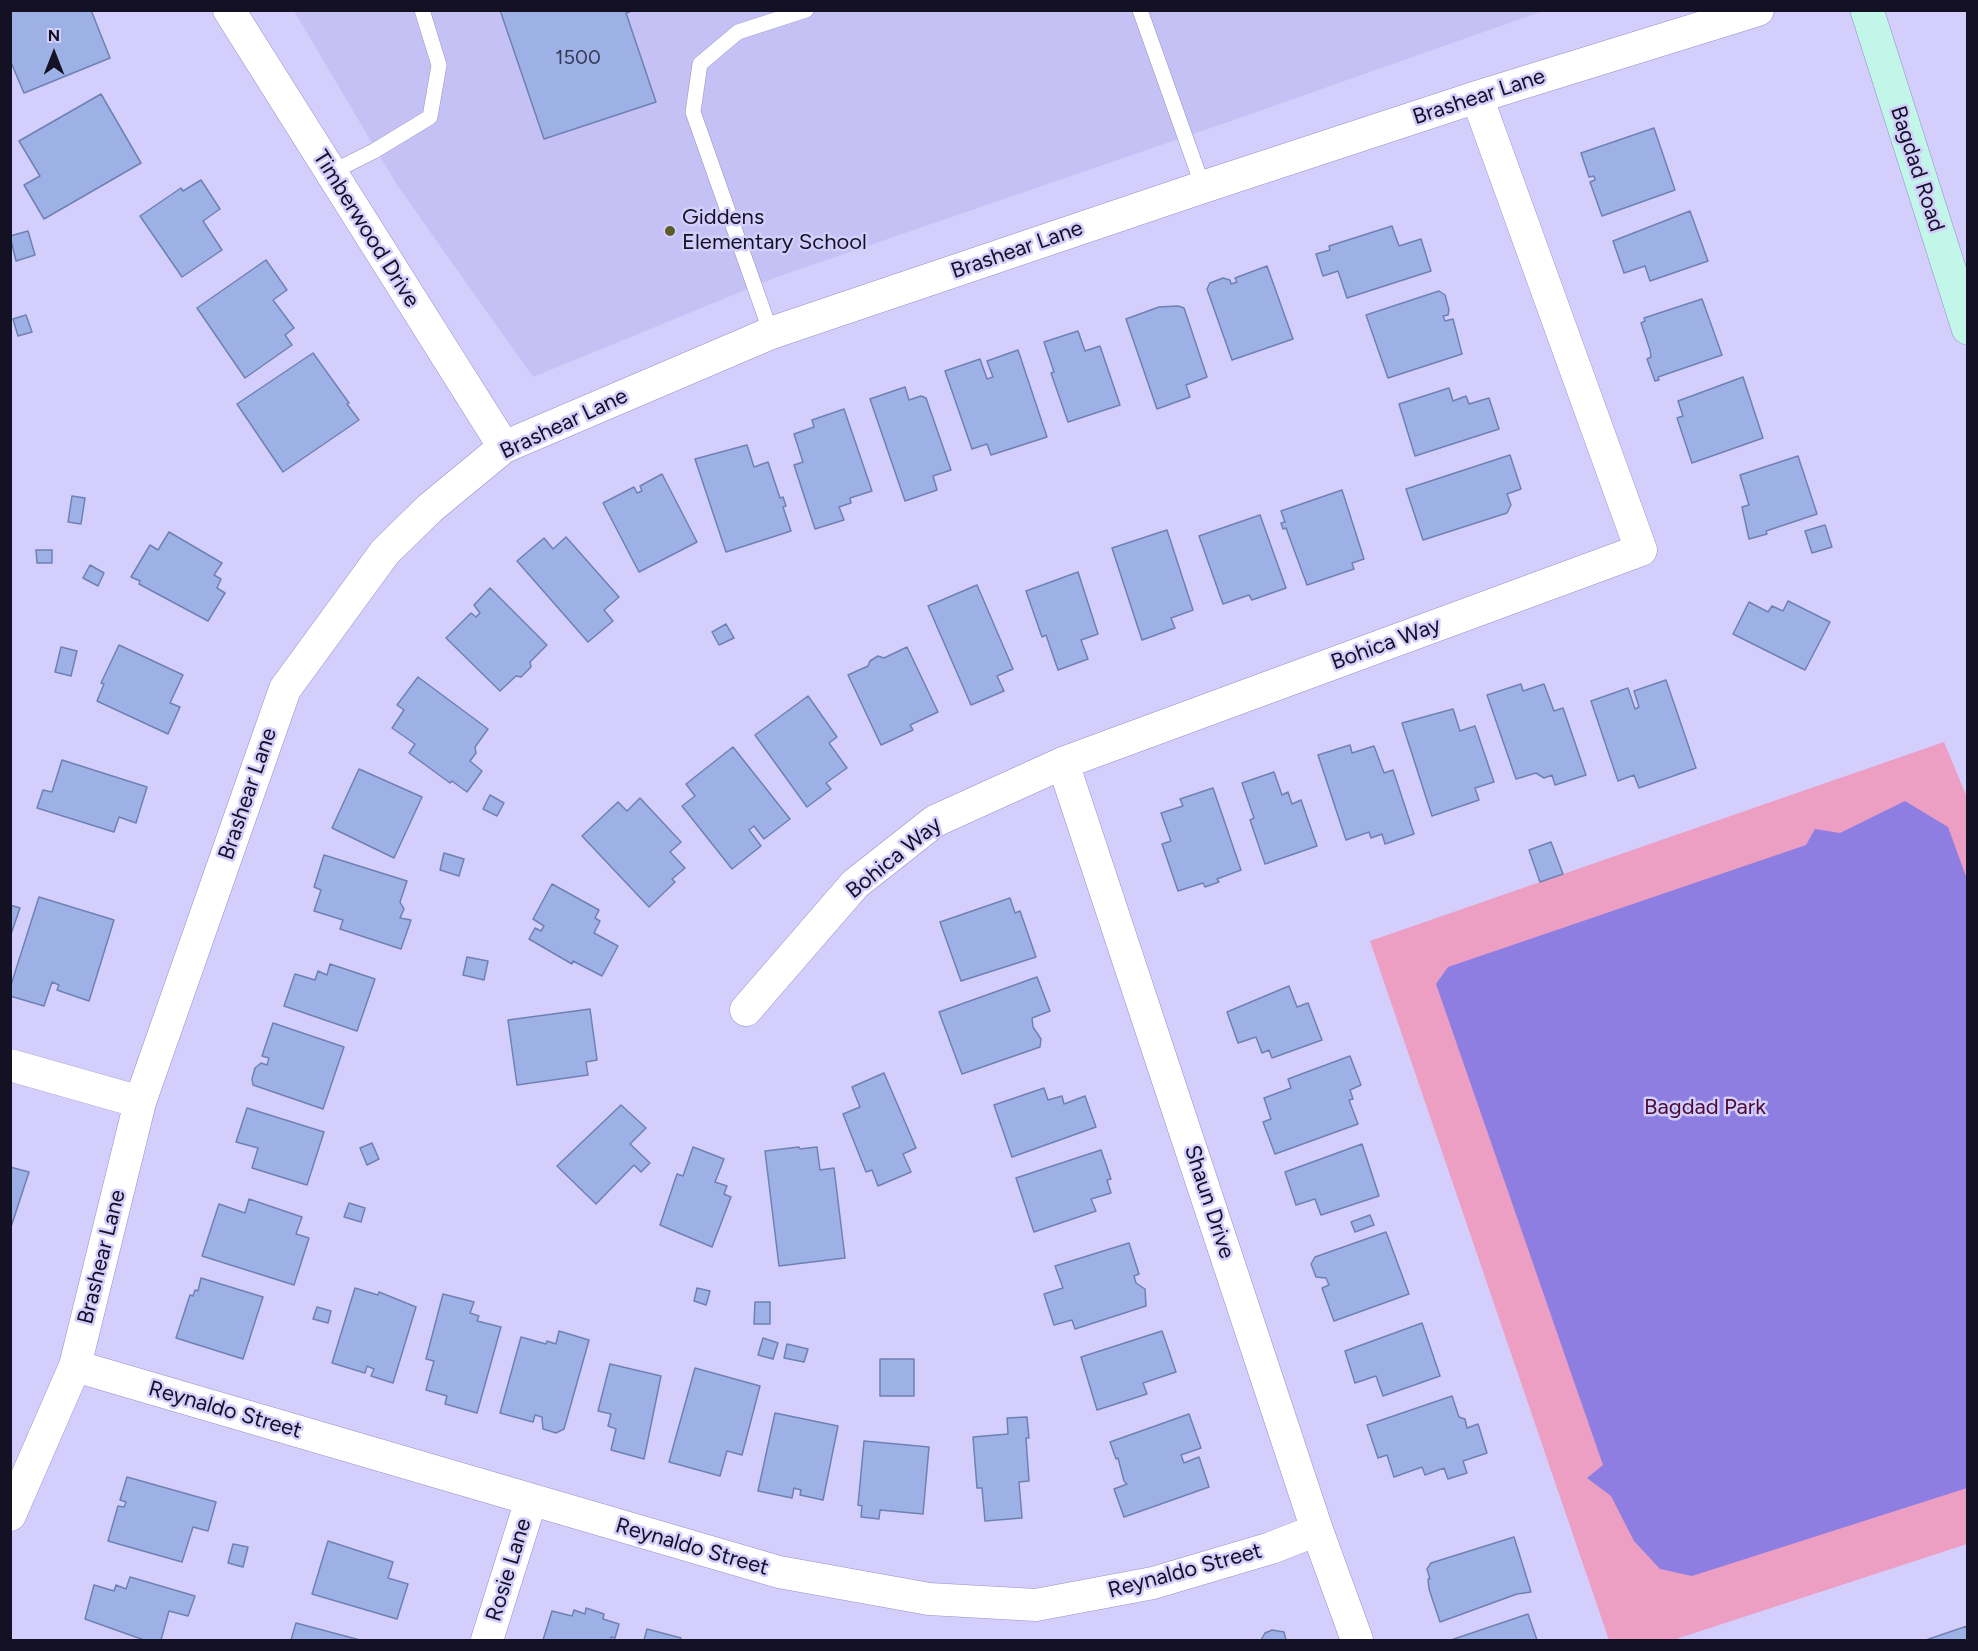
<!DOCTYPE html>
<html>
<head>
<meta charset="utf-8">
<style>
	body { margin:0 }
	#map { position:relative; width:1978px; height:1651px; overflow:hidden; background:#d3cefc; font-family:Figtree,sans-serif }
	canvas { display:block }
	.frame { position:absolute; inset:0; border:12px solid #141124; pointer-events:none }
	.north { position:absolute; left:24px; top:24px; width:60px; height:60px; -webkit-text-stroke:4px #d3cefc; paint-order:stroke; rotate:0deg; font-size:16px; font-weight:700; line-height:24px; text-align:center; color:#141124 }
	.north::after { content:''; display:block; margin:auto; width:21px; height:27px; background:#141124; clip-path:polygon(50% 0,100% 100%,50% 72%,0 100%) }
</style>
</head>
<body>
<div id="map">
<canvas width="1978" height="1651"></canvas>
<div class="frame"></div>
<div class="north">N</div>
</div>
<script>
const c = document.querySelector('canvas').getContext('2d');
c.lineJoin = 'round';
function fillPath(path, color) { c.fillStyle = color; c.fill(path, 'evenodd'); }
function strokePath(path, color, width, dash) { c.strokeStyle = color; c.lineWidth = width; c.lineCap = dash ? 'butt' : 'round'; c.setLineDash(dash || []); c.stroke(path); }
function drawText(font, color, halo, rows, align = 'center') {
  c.font = font + ' Figtree,sans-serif'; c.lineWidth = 5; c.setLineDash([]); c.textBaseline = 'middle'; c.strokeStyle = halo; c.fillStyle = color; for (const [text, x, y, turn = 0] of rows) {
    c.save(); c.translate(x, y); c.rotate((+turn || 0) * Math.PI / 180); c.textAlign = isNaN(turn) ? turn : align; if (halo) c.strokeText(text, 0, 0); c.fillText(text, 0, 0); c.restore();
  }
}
const built = new Path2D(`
	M294,11H1543L1231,121L777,277L533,377L397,185Z`);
const green = new Path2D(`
	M1944,742L1968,800L1967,1544L1673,1640H1609L1370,941Z`);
const water = new Path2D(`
	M1905,801L1948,827L1967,879V1488L1692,1576L1660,1569L1634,1541L1611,1496L1587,1478L1603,1465L1436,984L1448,967L1806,845L1815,829L1840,833Z`);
const building = new Path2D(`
	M10,10H91L110,58L24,93L10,60Z
	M500,10H635L626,13L656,102L544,139Z
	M101,94L141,163L44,219L24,185L40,176L19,141Z
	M1654,128L1675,190L1602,216L1590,182L1595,180L1594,176L1589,177L1581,153Z
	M201,180L220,209L203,221L222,250L182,277L140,216L181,188L183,191Z
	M1690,211L1708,261L1650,281L1645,266L1624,273L1613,241Z
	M1392,226L1399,246L1421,239L1431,271L1347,298L1338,271L1323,276L1316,254L1330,250L1329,246Z
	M28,231L35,255L16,261L10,236Z
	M266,260L287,290L273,300L294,328L285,335L292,345L245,378L197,308Z
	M1267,266L1293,339L1232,360L1207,289L1210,283L1223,278L1230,280L1231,284L1237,282L1235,278Z
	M1439,291L1445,295L1449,310L1448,315L1443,316L1445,321L1453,319L1462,354L1388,378L1366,315Z
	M1702,299L1722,355L1658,377L1659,380L1655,381L1647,359L1651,357L1650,350L1641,323L1645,321L1644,318Z
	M1178,306L1184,308L1207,377L1186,385L1190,397L1157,409L1126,319L1159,307Z
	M26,315L32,332L18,336L13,319Z
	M1078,331L1085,351L1100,346L1120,405L1068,422L1051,373L1054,372L1044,342Z
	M1018,350L1047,437L991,455L987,444L972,449L945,371L980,359L987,379L993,377L987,361Z
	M313,353L349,403L347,404L359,420L283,472L237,404Z
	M1743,377L1763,438L1692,463L1677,418L1683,416L1678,401Z
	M905,387L909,400L921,396L926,398L951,470L933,476L937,490L905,501L870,399Z
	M1449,388L1453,401L1466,396L1469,404L1489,398L1499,429L1415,456L1399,404Z
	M844,409L872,491L850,498L851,503L839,507L844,520L815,529L794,465L803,462L794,434L814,427L812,420Z
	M747,445L754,467L768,462L780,498L783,497L786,506L783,507L791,531L726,552L695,459Z
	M1510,455L1521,489L1507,494L1511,505L1507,513L1423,540L1406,489Z
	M1798,456L1817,514L1766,531L1767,534L1749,539L1742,507L1749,505L1740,475Z
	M662,474L697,542L639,572L603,503L634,487L637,493L642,491L640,486Z
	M1342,490L1364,559L1352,563L1354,569L1307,585L1286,528L1283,529L1281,523L1285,522L1281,511Z
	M72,496L85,498L81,524L68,522Z
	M1260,515L1286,588L1252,600L1249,595L1223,604L1199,536Z
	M1825,525L1832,547L1812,553L1805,531Z
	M1167,530L1193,610L1171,618L1175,628L1142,640L1112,548Z
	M169,532L222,563L214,575L221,579L217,588L225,593L208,621L139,584L140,581L131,577L150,545L158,550Z
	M566,537L619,597L604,610L613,621L588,642L517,561L544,538L553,549Z
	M36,550H52V563H37Z
	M90,565L104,573L98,586L83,578Z
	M1078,572L1098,634L1081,640L1088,659L1058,670L1046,635L1042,637L1026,591Z
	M977,585L1013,669L997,676L1004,691L971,705L928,606Z
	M490,588L547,645L530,662L531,667L521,677L516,676L500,691L446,638L471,613L476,617L480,613L474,605Z
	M1788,601L1830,622L1805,670L1733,634L1749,602L1768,612L1772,606L1783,611Z
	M726,624L734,638L719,645L712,632Z
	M119,645L183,675L170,703L180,707L168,734L97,701L104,684L101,683Z
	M61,647L77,651L71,676L55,672Z
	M907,647L938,712L910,725L913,730L881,745L848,675L868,666L870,661L878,656L884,658Z
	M418,677L488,729L475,747L476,753L470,761L482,771L467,792L452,781L450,783L409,753L415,744L392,728L404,710L397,705Z
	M1666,680L1696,768L1639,788L1634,775L1618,781L1591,701L1628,688L1635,709L1639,707L1634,691Z
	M1521,684L1523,691L1544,684L1554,711L1563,708L1586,775L1555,785L1552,775L1544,778L1536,773L1516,779L1487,695Z
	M808,696L837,737L829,743L847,768L826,783L831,789L807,807L755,735Z
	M1453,709L1460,731L1475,726L1494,782L1475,788L1479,800L1432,816L1402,723Z
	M1350,745L1352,753L1374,746L1384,773L1393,770L1414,834L1385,844L1382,834L1371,838L1369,832L1346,840L1318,755Z
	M733,747L790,819L764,839L754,826L749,830L761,846L732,869L682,806L695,796L686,784Z
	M62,760L147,787L136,823L119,817L114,832L37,808L43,790L52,792Z
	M359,769L422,797L394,858L332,828Z
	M1274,772L1282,795L1288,792L1292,804L1301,800L1317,846L1265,864L1250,820L1254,818L1242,783Z
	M1213,788L1241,870L1217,879L1219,882L1205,887L1203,883L1178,891L1162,844L1171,841L1161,813L1183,806L1180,799Z
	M490,795L504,803L497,816L483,809Z
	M640,798L681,842L670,852L685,868L672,879L675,882L649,907L582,836L618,802L627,811Z
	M1551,842L1563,874L1540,882L1529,850Z
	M444,853L464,859L459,876L440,870Z
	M324,855L407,881L400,902L404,909L400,918L411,920L401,949L340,929L343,920L314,911L321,890L314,887Z
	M552,884L599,910L595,918L600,921L594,933L618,946L602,976L573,961L572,964L529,939L535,928L541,931L544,926L533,919Z
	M39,897L114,920L89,1001L57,990L59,985L52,982L44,1006L10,996V988Z
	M1010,898L1015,913L1020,911L1036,957L961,981L940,922Z
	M10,905L20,908L10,937Z
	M467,957L488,961L484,980L463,975Z
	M330,964L375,979L357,1031L284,1006L295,974L315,980L318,971L327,975Z
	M1037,977L1050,1011L1032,1018L1033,1027L1041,1039L1040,1047L962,1074L939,1012Z
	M1289,986L1297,1007L1308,1003L1322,1040L1272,1058L1269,1050L1262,1053L1256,1037L1238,1043L1227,1012Z
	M590,1009L597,1060L586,1062L588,1075L517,1085L508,1020Z
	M273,1023L344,1047L323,1109L253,1085L252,1079L255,1068L261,1063L267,1065L269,1058L262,1056Z
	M1350,1056L1361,1085L1350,1090L1353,1099L1349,1100L1358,1124L1275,1154L1263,1122L1271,1119L1264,1098L1291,1088L1288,1079Z
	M884,1073L916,1148L903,1154L911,1172L878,1186L872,1170L866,1172L843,1114L860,1107L852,1087Z
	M1044,1088L1048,1100L1062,1096L1064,1104L1085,1096L1096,1127L1012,1157L994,1105Z
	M621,1105L646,1128L630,1144L650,1163L641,1172L634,1165L596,1204L557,1166Z
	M247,1108L324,1132L307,1185L252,1168L258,1148L236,1142Z
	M372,1143L379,1159L367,1165L360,1148Z
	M1362,1144L1379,1196L1321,1215L1315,1199L1296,1205L1285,1172Z
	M693,1147L724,1159L715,1182L727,1186L724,1194L731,1197L712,1247L660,1225L677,1174L683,1176Z
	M799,1147L800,1149L817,1147L820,1170L834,1168L845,1258L779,1266L765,1151Z
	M1101,1150L1111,1179L1107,1180L1111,1193L1091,1199L1096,1211L1034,1232L1016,1178Z
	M10,1167L29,1172L10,1230Z
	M249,1199L302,1217L296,1234L309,1238L294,1285L202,1256L219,1204L245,1213Z
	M349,1203L365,1208L361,1222L344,1217Z
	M1370,1215L1374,1225L1355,1232L1351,1222Z
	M1386,1232L1409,1294L1334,1321L1322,1288L1329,1285L1326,1278L1316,1277L1311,1264L1315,1257Z
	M1129,1243L1139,1274L1134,1276L1136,1283L1145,1289L1146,1306L1075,1329L1072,1320L1054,1325L1044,1294L1063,1288L1055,1266Z
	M201,1278L263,1297L243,1359L176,1338L190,1295L193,1296L195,1290L198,1291Z
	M355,1288L378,1295L379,1292L416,1307L393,1383L371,1376L374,1369L367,1366L365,1373L332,1363Z
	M697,1288L710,1291L706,1305L694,1301Z
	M443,1294L474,1302L470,1313L479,1316L477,1321L501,1327L477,1413L445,1404L447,1396L426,1390L434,1361L426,1359Z
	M755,1302H770V1324H754Z
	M317,1307L331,1311L328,1323L313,1319Z
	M1422,1323L1440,1376L1383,1396L1376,1376L1355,1383L1345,1351Z
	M559,1331L589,1340L564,1429L556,1433L543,1429L542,1417L535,1415L533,1422L500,1413L521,1337L546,1344L547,1341L556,1344Z
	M1162,1331L1176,1372L1143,1383L1147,1394L1097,1410L1081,1357Z
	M763,1338L778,1343L773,1359L758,1355Z
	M787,1344L808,1349L804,1362L784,1358Z
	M880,1359H914V1396H880Z
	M610,1364L661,1376L644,1459L611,1450L616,1429L608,1426L611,1414L598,1411Z
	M695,1368L760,1386L742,1455L727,1451L720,1476L669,1462Z
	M1452,1396L1459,1417L1465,1419L1467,1428L1478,1424L1487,1453L1463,1461L1467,1473L1448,1479L1444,1468L1425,1475L1422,1467L1394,1477L1387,1455L1378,1458L1367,1425Z
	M775,1413L838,1426L823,1500L800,1495L801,1490L794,1488L792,1498L758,1491Z
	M1189,1414L1201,1448L1181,1455L1184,1463L1199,1457L1209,1487L1124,1517L1114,1489L1127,1484L1124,1481L1118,1458L1116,1459L1110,1442Z
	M1027,1417L1029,1438H1026L1029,1481L1019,1482L1022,1518L985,1521L982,1488H977L973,1437L1008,1434L1007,1418Z
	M864,1441L929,1447L923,1514L880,1510L879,1519L861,1517L862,1506L858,1505Z
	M127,1477L216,1502L208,1531L193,1527L182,1562L108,1541L118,1506L124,1507L126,1502L120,1500Z
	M1514,1537L1531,1592L1517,1594L1440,1622L1429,1589L1428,1579H1430L1427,1569L1431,1563Z
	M328,1541L393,1562L388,1578L408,1584L397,1619L312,1594Z
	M233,1544L248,1547L243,1567L228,1563Z
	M130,1577L195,1596L188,1616L169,1611L161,1640H144L85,1619L94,1585L114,1591L116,1585L126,1589Z
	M586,1608L604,1614L603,1619L619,1624L615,1638L611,1637V1640H543L552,1611L572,1616L574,1610L585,1614Z
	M1528,1614L1537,1640H1451Z
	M296,1623L360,1640H291Z
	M1967,1626L1968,1640H1926Z
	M647,1629L681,1638L680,1640H644Z
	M1272,1630L1284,1632L1286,1640H1261L1265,1633Z`);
const service = new Path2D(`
	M1140,10L1203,187
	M330,173L374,151L430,117L439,65L422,10
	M771,333L693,112L700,64L738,32L806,10`);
const minor = new Path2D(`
	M229,10L504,447
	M1063,763L1317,1530L1357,1640
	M746,1010L855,884L935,821L1063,763L1641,550L1477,97
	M10,1065L140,1102
	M75,1366L779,1572L929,1599L1036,1605L1153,1583L1271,1548L1317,1530
	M10,1515L75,1366L140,1102L285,689L385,552L430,508L504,447L771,333L1203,187L1477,97L1758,10
	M487,1640L531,1500`);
const secondary = new Path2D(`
	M1867,10L1968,328`);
const markers = [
	[670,231,6,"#5b5b28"]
];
const numberNames = [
	["1500",578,58]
];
const streetNames = [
	["Brashear Lane",1479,97,-18],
	["Bagdad Road",1917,169,72],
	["Timberwood Drive",366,229,58],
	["Brashear Lane",1017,250,-19],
	["Brashear Lane",564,424,-25],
	["Bohica Way",1386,644,-20],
	["Brashear Lane",248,794,-71],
	["Bohica Way",894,858,-39],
	["Shaun Drive",1209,1202,72],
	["Brashear Lane",102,1257,-76],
	["Reynaldo Street",225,1410,16],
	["Reynaldo Street",692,1547,16],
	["Rosie Lane",509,1570,-73],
	["Reynaldo Street",1185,1571,-15]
];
const poiNames = [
	["Giddens",682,218],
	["Elementary School",682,243]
];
const parkNames = [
	["Bagdad Park",1705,1108]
];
fillPath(built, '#c6c1f4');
fillPath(green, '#ec9ec3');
fillPath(water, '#8e7ee2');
fillPath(building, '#9eb1e6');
strokePath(building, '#6f81b2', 1.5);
strokePath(service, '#9791c7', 16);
strokePath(minor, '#9791c7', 33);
strokePath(secondary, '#9791c7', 34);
strokePath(service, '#fff', 15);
strokePath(minor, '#fff', 32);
strokePath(secondary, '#c2f6e8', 33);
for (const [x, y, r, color] of markers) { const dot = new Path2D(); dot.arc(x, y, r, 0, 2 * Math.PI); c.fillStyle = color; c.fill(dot); strokePath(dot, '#d3cefc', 2); }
drawText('20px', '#363954', null, numberNames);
drawText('22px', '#141124', '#d3cefc', streetNames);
drawText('22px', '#141124', '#d3cefc', poiNames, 'left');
drawText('22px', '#4c0932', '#d3cefc', parkNames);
</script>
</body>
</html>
